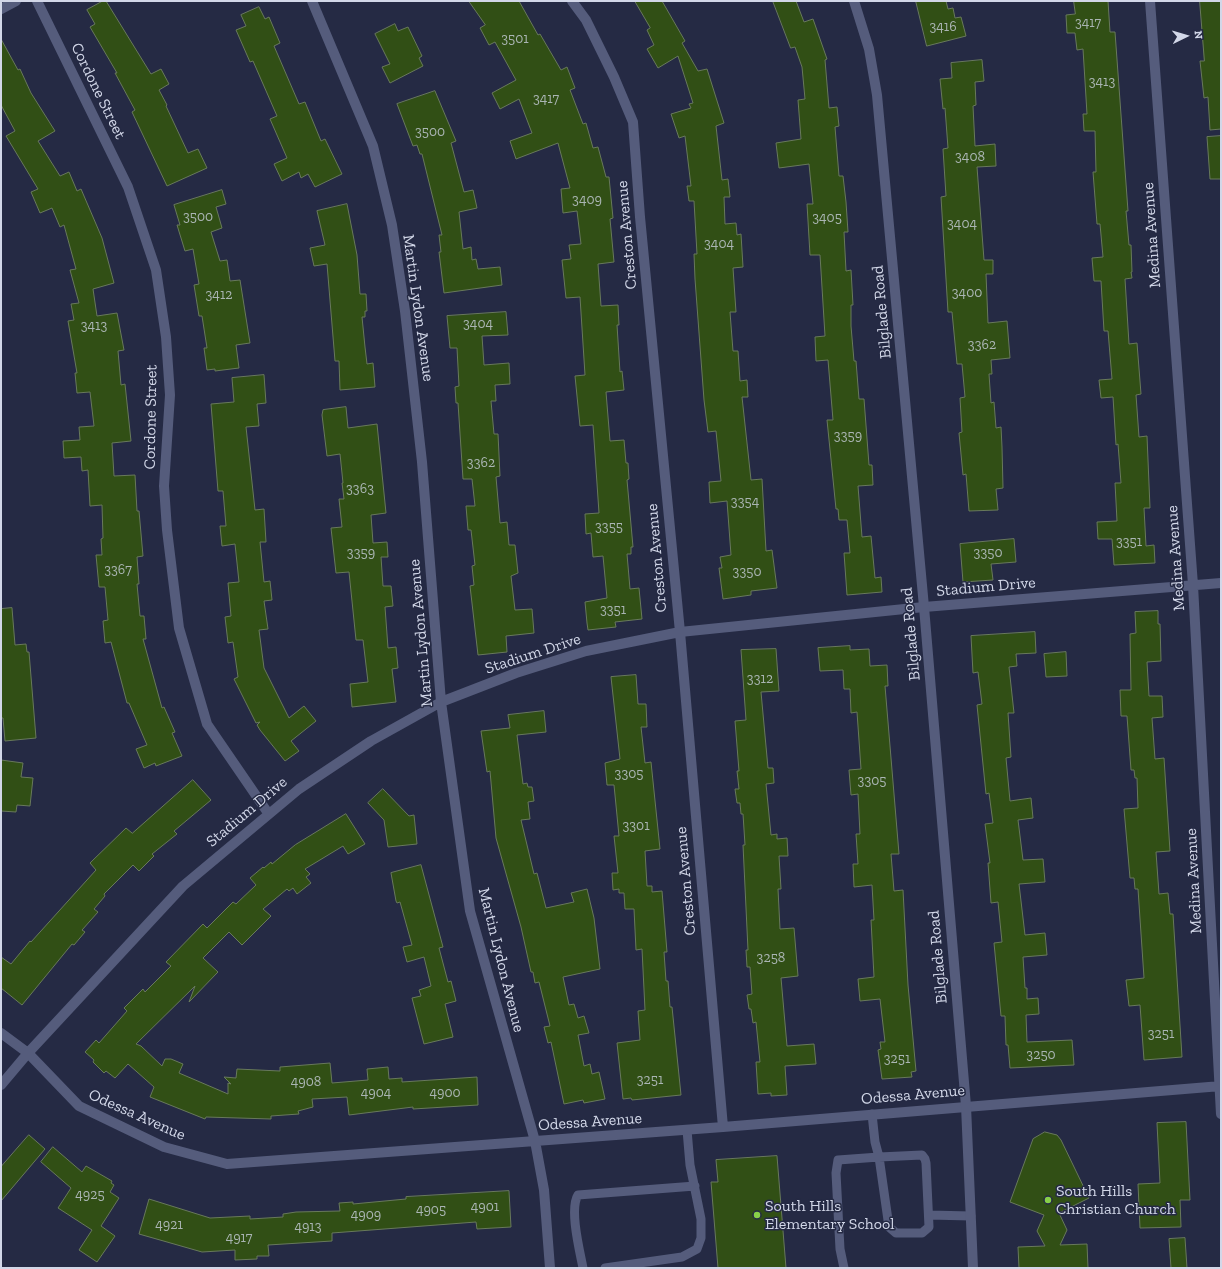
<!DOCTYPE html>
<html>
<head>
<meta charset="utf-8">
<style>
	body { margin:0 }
	#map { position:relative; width:1222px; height:1269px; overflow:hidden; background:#252a44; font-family:"Zilla Slab",serif }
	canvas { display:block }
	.frame { position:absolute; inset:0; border:2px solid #d2d7e8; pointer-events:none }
	.north { position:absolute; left:1166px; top:16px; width:40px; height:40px; -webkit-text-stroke:3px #252a44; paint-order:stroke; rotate:85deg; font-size:11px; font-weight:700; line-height:16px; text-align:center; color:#d2d7e8 }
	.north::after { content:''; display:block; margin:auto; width:14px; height:18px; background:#d2d7e8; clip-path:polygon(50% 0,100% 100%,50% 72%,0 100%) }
</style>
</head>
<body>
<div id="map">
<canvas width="1222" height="1269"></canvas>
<div class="frame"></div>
<div class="north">N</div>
</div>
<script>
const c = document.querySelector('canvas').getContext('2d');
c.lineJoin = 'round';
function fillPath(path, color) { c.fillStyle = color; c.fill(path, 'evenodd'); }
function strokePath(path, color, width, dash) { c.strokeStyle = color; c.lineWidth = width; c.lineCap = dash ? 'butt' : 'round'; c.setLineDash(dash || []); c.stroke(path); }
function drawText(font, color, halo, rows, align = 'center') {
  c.font = font + ' "Zilla Slab",serif'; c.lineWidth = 3; c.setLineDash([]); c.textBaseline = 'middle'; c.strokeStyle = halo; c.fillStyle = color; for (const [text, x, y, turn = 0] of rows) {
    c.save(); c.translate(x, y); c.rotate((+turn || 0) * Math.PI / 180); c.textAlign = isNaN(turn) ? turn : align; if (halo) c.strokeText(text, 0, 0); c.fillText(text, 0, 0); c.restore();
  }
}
const building = new Path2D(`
	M103,1H106L151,74L161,69L169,84L159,90L167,105L166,106L188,153L198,149L207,168L167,186L132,112L135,110L115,73H117L90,27L95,24L87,10Z
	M469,1H519L538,35L540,34L561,70L567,67L575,88L570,90L583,124L586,123L593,148L598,147L606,177H609L613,218L610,219L614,262L598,264L601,306L618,305L619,325H617L620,372L622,371L624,390L606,392L610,441L624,440L626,463H628L629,479L627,480L633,547H631V554H627L630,589L639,588L642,619L615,622L616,627L588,630L587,623L585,602L607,598L603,556L593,557L591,533L586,534L585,514L599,513L593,425L580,426L575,376L585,375L580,297L566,298L562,260L571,259L569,245L581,244L577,211L563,213L561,189L570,188L558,143L516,159L510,141L532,133L519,99L500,109L492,93L516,80L495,42L489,45L480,28L485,25Z
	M635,1H662L685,41L682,43L698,71L707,69L724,123L716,126L722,180L728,179L730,197H724L725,224L736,223L737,235L741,234L743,267L733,268L736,312H730L733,351H738L740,381L747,380L748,397H742L751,480L762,479L766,551L772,550L777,588L751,591V595L723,599L719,568H722L720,557L731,555L727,501L710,503L709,482L721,481L716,431L708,432L704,400L695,279L694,254H697L694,201H689L687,186H691L685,136L679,138L671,114L691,108L689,104L693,103L678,56L658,68L647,49L654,45L647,30L650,28Z
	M773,1H796L804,22L813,19L827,59L825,60L829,108L837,107L839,126L835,127L839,176H843L846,202L848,232H844L846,271L851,270L853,305H851V326L854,361H856L859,399H864L869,465H872L873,485L858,486L862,537L871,536L875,578L881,577L882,592L847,595L844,553H850L847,520H839L838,509H836L827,420H833L828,360L816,361L815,337L825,336L820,255H810L807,204H813L809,164L779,168L776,143L801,139L798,100L805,99L802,67L795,47L791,48Z
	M916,1H946L948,9L953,8L955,18L961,17L966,36L927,46Z
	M1074,1H1108L1110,32H1115L1128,211H1126L1129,245H1131L1132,272H1131L1132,278L1125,279L1129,344L1137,343L1141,394L1136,395L1139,437L1147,436L1150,508H1144L1146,546L1154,545L1155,563L1114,565L1112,539H1098L1097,522L1117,521L1115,483H1121L1118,444L1116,445L1113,397L1101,398L1099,380L1112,379L1108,331H1104L1101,281H1094L1092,258L1103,257L1100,224H1097L1093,172H1096L1095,131H1084L1083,114H1087L1083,49L1077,50L1075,33H1067L1066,15L1075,14Z
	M1200,1H1221V129L1210,130L1208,97L1204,98L1200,61H1204Z
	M259,7L265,19L269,17L280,43L274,46L299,104L305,102L321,141L325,139L342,174L315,187L308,174L301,178L299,172L282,181L274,164L287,158L270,119L277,116L253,61L250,62L236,30L246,26L241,15Z
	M395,24L398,31L408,27L422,56L419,58L423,66L390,83L382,67L390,64L375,34Z
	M1,39L18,70L20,69L31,93L55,131L38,141L60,176L69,172L77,191L81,189L102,238L114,283L93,289L97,316L117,313L124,350L118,351L121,385L125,384L131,441L112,443L114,476L135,475L137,511H139L143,556L137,557L139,584H137L140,616H144L146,639H143L162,708L164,707L175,732L172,733L182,756L156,766L155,763L144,768L136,749L147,745L129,703H127L111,642L105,643L103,621L108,620L105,587H99L96,555H102L101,539L103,538L102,505L90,506L88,470L82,471L81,457L64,458L63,441L80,440L79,427L94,426L90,392L77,393L75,373H77L68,321L74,320L71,304L79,303L70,270L76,269L64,225L60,227L52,208L40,213L31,192L38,189L6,136L15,131L1,105Z
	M982,60L984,81L975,82L976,105L973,106L975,146L995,144L996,166L977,167L984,260H993V274H986L988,323L1007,321L1010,358L991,360L992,374H989L991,403L994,402L996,428L1001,427L1002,447L1003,488L996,489L998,510L969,511L966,474L963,475L959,433L962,432L960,398L965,397L962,364H957L952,312H948L941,197L946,196L943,149L948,148L945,108L943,109L940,79L952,78L951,63Z
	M435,91L456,141L451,143L464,192L473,190L477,208L459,212L463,249L471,247L472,260L476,259L478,269L500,267L502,285L444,293L439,252H441L439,235H442L422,154H420L417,145L413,146L397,104Z
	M1221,136V179H1210L1207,137Z
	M222,190L226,204L216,207L222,228L211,232L220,261L227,260L230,281L240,280L250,343L236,345L239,368L215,371V369L207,370L204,348H207L202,316H199L194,285L199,284L193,249L185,251L177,225H180L174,205Z
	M347,204L357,255L360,294H366L367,311H365V317H362L365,347L367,364L373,363L375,387L340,390L339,361H335L327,264L314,266L310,248L325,245L317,211Z
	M506,312L508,335L482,336L484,365L509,363L510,384L495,385L496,401H491L494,434H498L500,476L496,477L500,523L507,522L509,545H515L518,573L511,576L515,610L532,609L534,633L506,636L507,652L478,655L470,586L474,585L472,566L475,565L471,530H468L466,506H475L472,479H463L458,403H456L455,387L459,386L457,348H450L447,316Z
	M264,375L266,403L257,404L259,426L246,427L255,510L264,509L266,542H260L264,582L270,581L272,600L264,601L268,629L259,630L264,668L289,718L304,706L316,721L291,741L299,751L285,761L260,730L257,725L260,722L256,723L234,679L238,677L233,642L228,643L225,617L231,616L228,583L239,582L235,544L222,546L220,526H226L223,491H218L211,404L234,402L232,378Z
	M346,407L348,428L377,424L386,513L371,515L373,543L387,542L388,557H381L383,586H391L393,606L385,607L388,648L396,647L398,668L392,669L396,702L352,707L350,684L368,682L363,640H356L349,572L336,573L331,528L342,527L339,499H344L342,483H343L340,454L327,456L322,415L323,410Z
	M1014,539L1016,562L991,564L993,580L963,582L960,544Z
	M12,608L15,645L26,644L27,652H29L36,738L5,741L3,718H1V609Z
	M1158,611V624H1160L1161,661L1147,662L1149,696H1162L1163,717L1152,718L1155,759L1164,758L1170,851L1156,852L1159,894L1168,893L1170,914H1173L1182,1057L1144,1060L1140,1005L1129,1006L1126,980L1144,978L1138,889H1135L1134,878H1130L1124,809L1138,808L1137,778H1135L1134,770H1131L1127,716H1121L1120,690H1131L1130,634L1136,633L1135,612Z
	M1035,632L1036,653L1016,654L1017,666L1009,667L1014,713H1008L1011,757L1006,758L1010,801L1031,798L1033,818L1018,820L1023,860L1043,859L1045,882L1019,884L1025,935L1045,933L1047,955L1023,957L1025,988H1027V999L1038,998L1039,1014L1026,1015L1027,1042L1072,1040L1074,1065L1010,1068L1008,1045H1006L1005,1016H1001L994,943L1002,942L998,902L991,903L988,863H990L985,824L993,823L989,793L986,794L977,705L982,704L978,672L973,673L971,636Z
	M850,646V650L869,649L870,666L887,665L888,686H885L899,854H891L894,891L903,890L908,985L916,1071L911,1072L912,1077L882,1079L878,1050L881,1049L880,1042H885L880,999L860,1001L858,979L874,977L871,920H874L872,885L854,887L853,864H858L856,834H860L858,794L851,795L849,770L861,769L857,712L851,713L850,689H844L843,670L820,671L818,648Z
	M776,649L779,691L761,692L768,768H773L774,783L766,784L771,835L777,834V839L787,838L788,856H779L781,889H778L780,929L794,928L798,976L781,978L787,1046L814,1044L816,1064L785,1066L787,1095L771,1096V1093L758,1094L756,1062H760L756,1022L753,1023L751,1009H749L747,995L752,994L750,967H747L746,950H748L743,845H745L743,814H741L740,803H737L735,789H739L737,771H739L735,721L746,720L741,650Z
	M1066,652L1067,676L1046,677L1044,654Z
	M636,675L638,704H646L647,727H641L645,763L651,762L660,849L645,851L647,886H652V892L662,891L667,952H664L666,981H668L670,1007H672L681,1095L632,1100L631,1098L623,1099L617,1043L640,1040L638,1011L645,1010L642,949L636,950L634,909H625L624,893H619V889L613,890L612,873H618L614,836H619L614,785H607L605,763L620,759L611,677Z
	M544,711L546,732L517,735L523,784L527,783L528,787H532L534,801L528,802L530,819L521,820L534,874L537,873L546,908L574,902L571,893L587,889L594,918L600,969L563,977L569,1005L574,1004L578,1018L584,1016L589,1033L578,1035L584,1066L590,1064L592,1074L599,1072L605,1099L584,1103L583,1100L564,1104L551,1042L548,1043L544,1027L550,1026L539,982L535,983L533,972H531L521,927L496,838L490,771L487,772L481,731L510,728L508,715Z
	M1,760L23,763L21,777L33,778L30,806L17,805L16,812L1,811Z
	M193,780L211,800L174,831L177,834L152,854L154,856L139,871L133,865L104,894L105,896L94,909L98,912L82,930L85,932L74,945L72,944L22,1005L1,988V957L11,964L30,941L31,942L96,870L90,863L126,828L132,833Z
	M383,789L409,816L414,815L417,844L388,847L384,820L368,803Z
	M346,814L365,844L348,854L343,846L305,869L310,874L306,877L311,883L297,894L293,888L289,891L287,889L263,909L271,916L242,945L229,932L203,958L218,972L189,1002L195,986L136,1044L141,1046L162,1066L165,1059H171L183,1064L179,1073L228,1094V1083L231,1084L224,1077L236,1078L237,1069L280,1071V1067L330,1063L332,1083L368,1080L367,1069L388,1067L389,1079L402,1078V1082L477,1077L478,1105L413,1109V1107L349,1115L347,1097L312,1099L313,1107L298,1111L299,1114L271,1116V1119L206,1117L205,1119L150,1097L154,1087L128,1064L115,1078L106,1071L104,1073L93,1062L94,1060L85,1052L96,1040L99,1043L127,1011L124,1008L143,989L145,992L171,966L166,962L203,924L207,928L233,902L236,904L256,885L250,878L263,867L264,868L271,862L272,864L295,845Z
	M421,865L443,947L439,948L448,982L451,981L456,1001L445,1004L453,1037L424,1044L412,998L421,996L419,990L431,986L424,957L407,962L403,947L412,945L400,902L397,903L396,901L391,873Z
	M1186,1122L1190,1200H1180L1181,1227L1140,1228L1138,1184L1160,1183L1157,1123Z
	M1045,1132L1057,1135L1061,1140L1089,1198L1059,1213L1067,1230L1060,1245L1087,1244L1088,1268H1019L1018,1247L1045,1246L1037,1231L1044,1215L1010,1202L1033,1139Z
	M29,1135L45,1149L1,1201V1167Z
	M53,1147L82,1172L86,1166L112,1181L111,1183L114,1185L110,1192L119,1198L101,1226L115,1236L97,1262L79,1250L92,1230L58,1208L71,1188L41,1162Z
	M777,1156L786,1268H718L711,1182H718L716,1160Z
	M509,1191L511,1227L477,1229L476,1222L332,1233V1241L268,1245L269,1256H257V1259L235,1260V1250L202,1252L139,1234L149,1199L210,1218L250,1216V1219L283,1217V1214L296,1212L340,1211L339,1203L353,1202V1204L406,1199V1197Z
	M1185,1238L1187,1268H1171L1169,1239Z`);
const service = new Path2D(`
	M922,1155L925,1159L926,1163L929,1227L922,1233H896L889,1227L879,1157Z
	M929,1215L971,1216
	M583,1268C580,1252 569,1209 578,1195L695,1186
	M605,1268L682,1257L697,1249L701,1238V1219L690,1165L687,1130
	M844,1268L840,1249L836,1173L838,1160L879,1157L875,1142L872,1114`);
const minor = new Path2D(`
	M37,1L128,187L156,270L166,337L170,395L164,486L167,530L179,628L207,724L268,813
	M312,1L373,146L392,225L405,311L422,462L441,702L470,911L535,1141L544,1190L550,1268
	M572,1L586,20L614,77L633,122L640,217L680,632L723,1127
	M1150,1L1193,585L1221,1114
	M1,1033L28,1053L79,1106L164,1147L227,1164L723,1127L1221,1086
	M1,1085L28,1053L183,886L299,789L371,741L441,702L516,673L586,651L680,632L924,607L1221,583`);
const tertiary = new Path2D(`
	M854,1L869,49L877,95L924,607L966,1106L973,1268
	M1,9L16,1`);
const markers = [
	[1048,1200,4,"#88cf49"],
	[757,1215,4,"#88cf49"]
];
const numberNames = [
	["3417",1088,23],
	["3416",943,27],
	["3501",515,39],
	["3413",1102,82],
	["3417",546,99],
	["3500",430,132],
	["3408",970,157],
	["3409",587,200],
	["3500",198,217],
	["3405",827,218],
	["3404",962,224],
	["3404",719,244],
	["3400",967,293],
	["3412",219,295],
	["3404",478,324],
	["3413",94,326],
	["3362",982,345],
	["3359",848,436],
	["3362",481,463],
	["3363",360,489],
	["3354",745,502],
	["3355",609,527],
	["3351",1129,542],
	["3359",361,553],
	["3350",988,553],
	["3367",118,570],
	["3350",747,572],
	["3351",613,610],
	["3312",760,679],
	["3305",629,774],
	["3305",872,781],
	["3301",636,826],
	["3258",771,958],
	["3251",1161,1034],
	["3250",1041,1055],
	["3251",897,1059],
	["3251",650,1080],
	["4908",306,1082],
	["4904",376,1093],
	["4900",445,1093],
	["4925",90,1195],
	["4901",485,1207],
	["4905",431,1210],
	["4909",366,1215],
	["4921",169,1225],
	["4913",308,1227],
	["4917",239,1238]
];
const streetNames = [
	["Cordone Street",98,91,64],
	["Creston Avenue",627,235,-95],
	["Medina Avenue",1152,235,-94],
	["Martin Lydon Avenue",418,308,82],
	["Bilglade Road",882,312,-95],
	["Cordone Street",151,417,-89],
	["Creston Avenue",657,558,-95],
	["Medina Avenue",1176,558,-94],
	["Stadium Drive",986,587,-5],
	["Martin Lydon Avenue",421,633,-95],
	["Bilglade Road",911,634,-95],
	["Stadium Drive",533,654,-18],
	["Stadium Drive",247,812,-40],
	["Creston Avenue",686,881,-95],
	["Medina Avenue",1194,881,-93],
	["Bilglade Road",938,957,-95],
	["Martin Lydon Avenue",501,960,76],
	["Odessa Avenue",913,1095,-5],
	["Odessa Avenue",137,1115,24],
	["Odessa Avenue",590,1122,-4]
];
const poiNames = [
	["South Hills",1056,1191],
	["Christian Church",1056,1209],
	["South Hills",765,1206],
	["Elementary School",765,1224]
];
fillPath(building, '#314f15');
strokePath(building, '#68795c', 1);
strokePath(service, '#555c7c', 9);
strokePath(minor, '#555c7c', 10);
strokePath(tertiary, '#555c7c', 10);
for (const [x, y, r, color] of markers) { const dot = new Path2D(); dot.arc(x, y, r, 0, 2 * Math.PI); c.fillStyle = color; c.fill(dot); strokePath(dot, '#252a44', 1.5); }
drawText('14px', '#aab5b3', null, numberNames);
drawText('16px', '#d2d7e8', '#252a44', streetNames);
drawText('16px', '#d2d7e8', '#252a44', poiNames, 'left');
</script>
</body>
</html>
